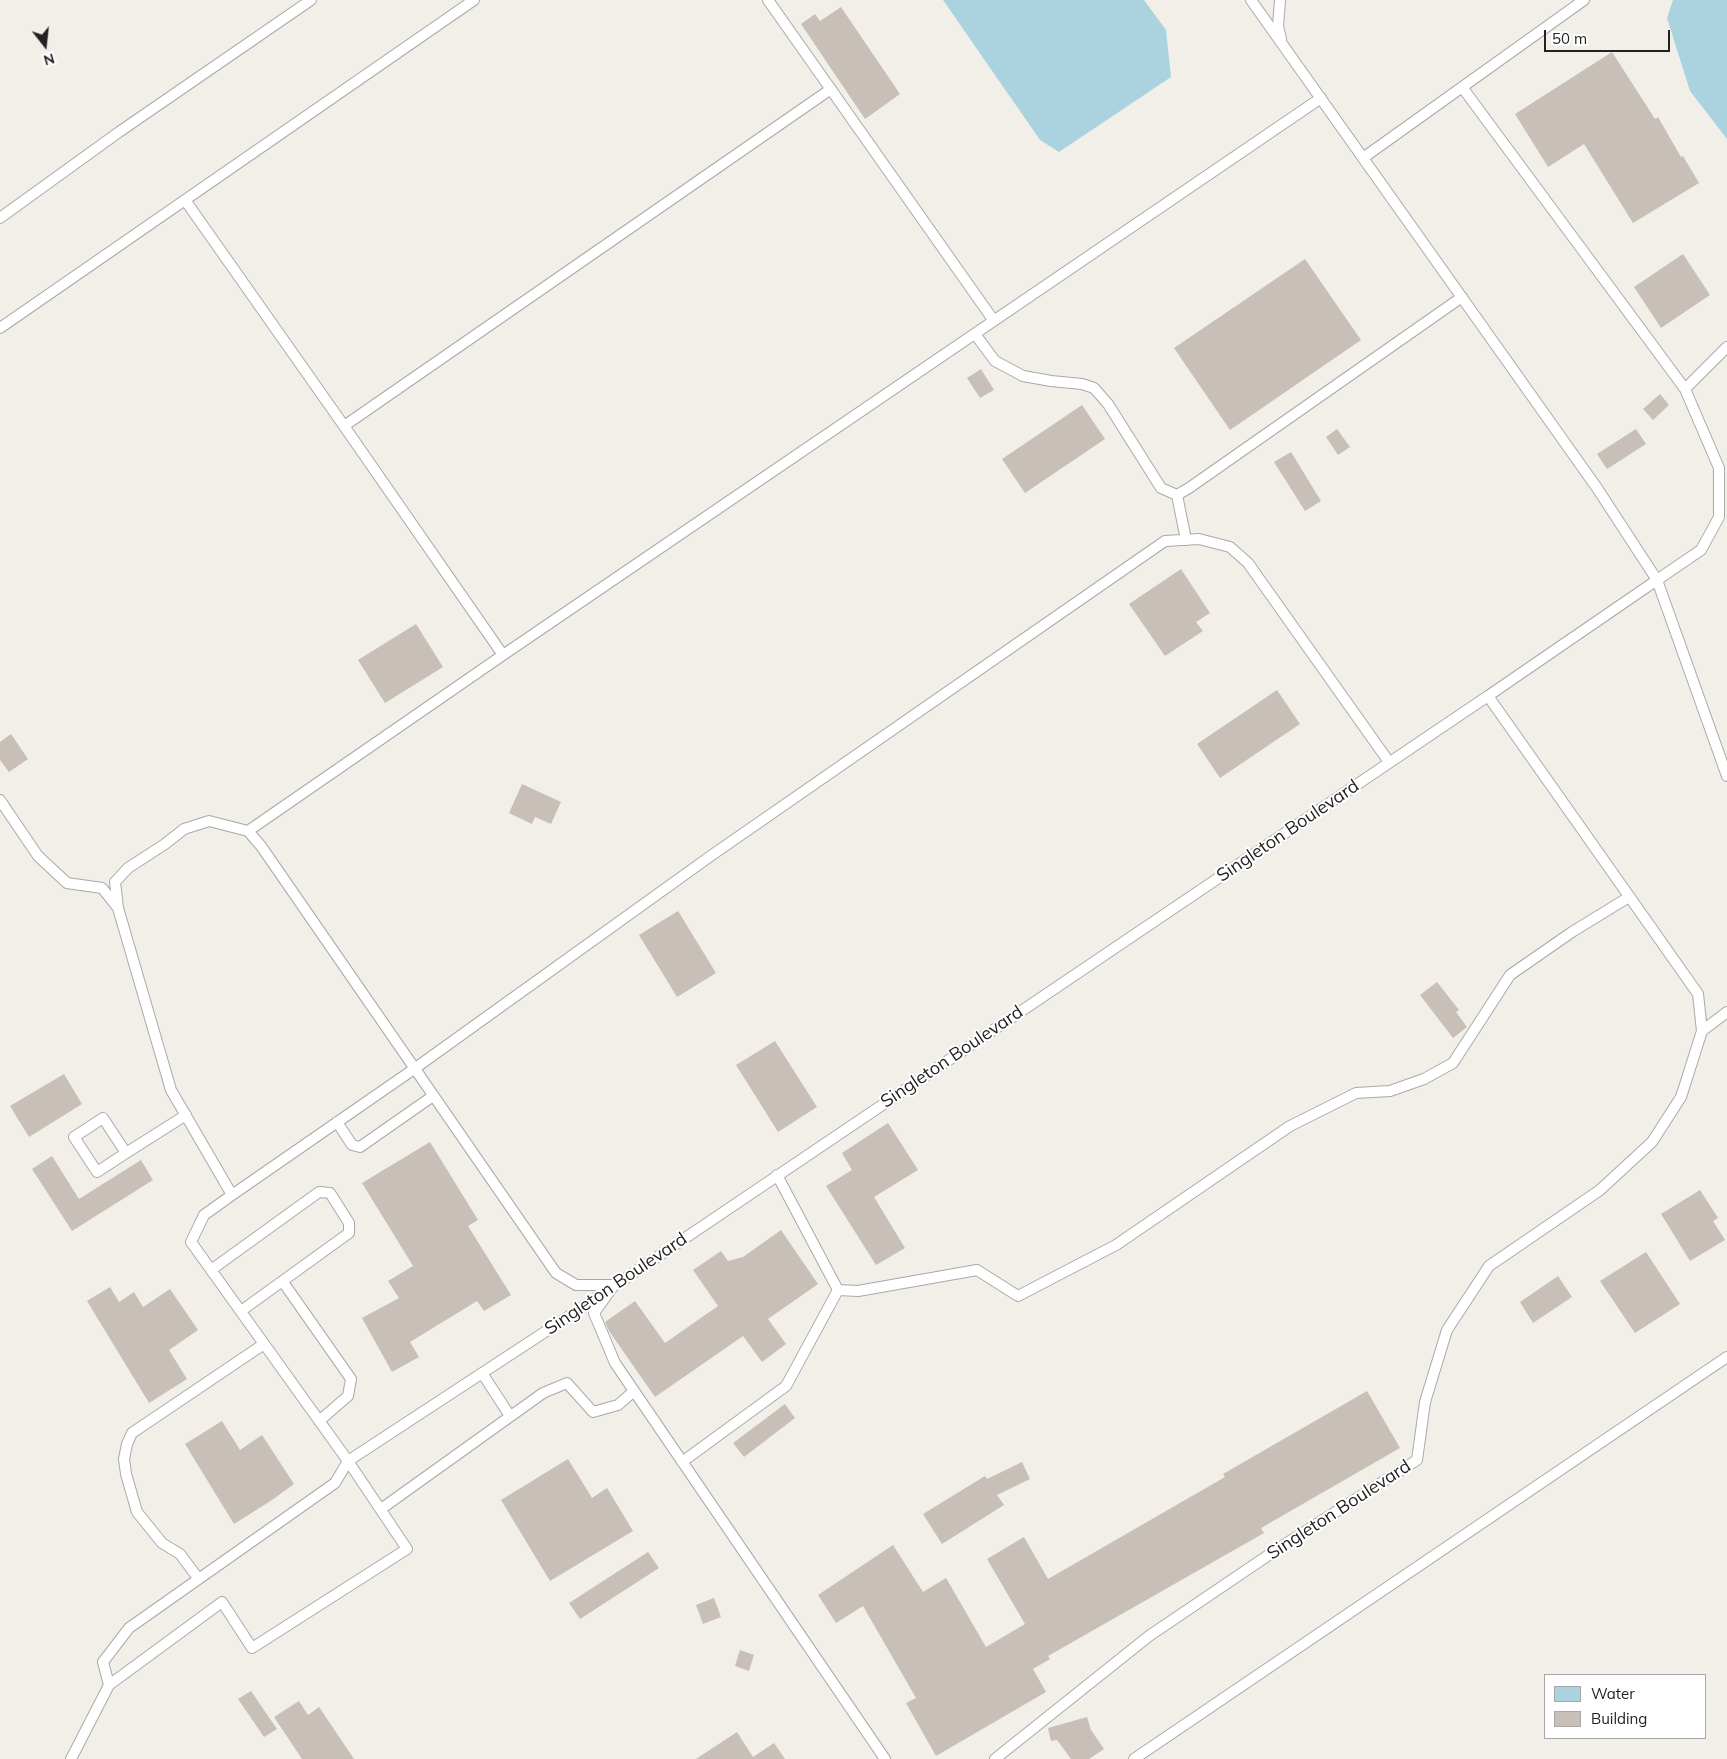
<!DOCTYPE html>
<style>
body{margin:0}
#map{position:relative;width:1727px;height:1759px;overflow:hidden;background:#f2efe9;font-family:Mulish,sans-serif}
canvas{display:block}
.legend{position:absolute;left:1544px;top:1674px;width:162px;height:65px;box-sizing:border-box;background:#fff;border:1px solid #a7a7a7;margin:0;padding:6px 9px;list-style:none;font-size:15px;color:#222}
.legend li{display:flex;align-items:center;gap:10px;height:25px}
.legend b{width:25px;border:1px solid #a7a7a7}
.north{position:absolute;left:20px;top:20px;width:50px;height:50px;-webkit-text-stroke:4px #fff;paint-order:stroke;rotate:164deg;font-size:14px;font-weight:700;line-height:20px;text-align:center;color:#222}
.north::after{content:'';display:block;margin:auto;width:18px;height:22px;background:#222;clip-path:polygon(50% 0,100% 100%,50% 72%,0 100%)}
.scale{position:absolute;left:1544px;top:30px;width:126px;height:22px;box-sizing:border-box;border:2px solid #222;border-top:0;padding-left:6px;font-size:15px;line-height:18px;white-space:nowrap;color:#222;-webkit-text-stroke:4px #fff;paint-order:stroke}
</style>
<div id="map">
<canvas width="1727" height="1759"></canvas>
<ul class="legend">
<li><b style="height:14px;background:#aad3df"></b>Water</li>
<li><b style="height:14px;background:#c7bfb8"></b>Building</li>
</ul>
<div class="north">N</div>
<div class="scale">50 m</div>
</div>
<script>
const ctx = document.querySelector('canvas').getContext('2d');
ctx.lineJoin = 'round';
function fill(path, color) { ctx.fillStyle = color; ctx.fill(path, 'evenodd'); }
const poly = rows => new Path2D(rows.map(r => 'M' + r).join(''));
function strokePath(path, color, width, dash) { ctx.strokeStyle = color; ctx.lineWidth = width; ctx.lineCap = dash ? 'butt' : 'round'; ctx.setLineDash(dash || []); ctx.stroke(path); }
function drawText(font, color, halo, rows, align = 'center') {
  ctx.font = font + ' Mulish,sans-serif'; ctx.lineWidth = 4; ctx.setLineDash([]); ctx.textBaseline = 'middle'; ctx.strokeStyle = halo; ctx.fillStyle = color; for (const [text, x, y, turn = 0] of rows) {
    ctx.save(); ctx.translate(x, y); ctx.rotate((+turn || 0) * Math.PI / 180); ctx.textAlign = isNaN(turn) ? turn : align; if (halo) ctx.strokeText(text, 0, 0); ctx.fillText(text, 0, 0); ctx.restore();
  }
}
const water = poly([
 [943,0,1144,0,1166,30,1171,77,1059,152,1040,140],
 [1673,0,1727,0,1727,139,1690,91,1667,18]
]);
const building = poly([
 [841,7,900,94,865,119,801,24,815,14,820,21],
 [1612,52,1655,119,1658,117,1681,157,1683,156,1699,183,1633,223,1584,144,1548,167,1515,114],
 [1683,254,1710,295,1661,328,1634,287],
 [1305,259,1361,340,1230,430,1174,348],
 [981,369,994,390,980,398,967,378],
 [1660,394,1669,405,1653,420,1643,409],
 [1082,405,1105,439,1025,493,1002,459],
 [1337,429,1350,447,1338,455,1326,437],
 [1636,429,1646,444,1607,469,1597,454],
 [1291,452,1321,501,1305,511,1274,462],
 [1181,569,1210,613,1196,622,1203,631,1165,656,1129,604],
 [416,624,443,667,385,703,358,660],
 [1277,690,1300,724,1220,778,1197,744],
 [11,734,28,759,9,772,0,760,0,742],
 [522,784,561,802,551,824,535,817,532,824,509,813],
 [678,911,716,973,677,997,639,935],
 [1437,982,1459,1010,1456,1012,1467,1027,1453,1038,1420,995],
 [775,1041,817,1107,778,1132,736,1065],
 [64,1074,82,1104,29,1137,10,1106],
 [888,1123,918,1170,874,1197,905,1248,876,1265,826,1186,852,1170,842,1153],
 [430,1142,478,1220,468,1226,511,1295,484,1311,477,1301,410,1342,419,1357,392,1372,362,1318,399,1298,388,1281,413,1266,362,1183],
 [52,1156,79,1199,141,1160,153,1180,72,1231,32,1169],
 [1700,1190,1718,1218,1713,1221,1725,1240,1690,1261,1661,1214],
 [781,1230,818,1284,768,1319,786,1344,762,1362,743,1336,655,1397,609,1331,605,1322,635,1301,665,1343,718,1306,693,1270,721,1251,728,1261,743,1257],
 [1646,1252,1680,1304,1635,1333,1600,1281],
 [1558,1276,1572,1297,1533,1323,1520,1302],
 [110,1287,119,1302,134,1292,143,1307,170,1289,198,1330,169,1350,187,1379,149,1403,87,1301],
 [1367,1391,1400,1448,1261,1528,1264,1533,1048,1656,1050,1659,1033,1669,1046,1692,936,1756,906,1703,916,1698,863,1606,836,1623,818,1595,893,1545,923,1592,946,1578,986,1647,1025,1624,987,1559,1024,1537,1048,1579,1225,1477,1223,1474],
 [785,1404,795,1418,744,1457,733,1443],
 [222,1421,240,1450,262,1435,294,1484,272,1500,234,1524,185,1444],
 [568,1459,592,1498,607,1488,633,1531,550,1581,501,1500],
 [1022,1462,1030,1479,997,1495,1004,1505,942,1544,923,1514,985,1476,987,1479],
 [648,1552,659,1568,580,1619,569,1603],
 [714,1598,721,1617,703,1624,696,1605],
 [740,1650,754,1655,749,1671,735,1666],
 [251,1691,277,1729,264,1737,238,1699],
 [299,1701,308,1715,319,1707,354,1759,302,1759,274,1717],
 [1087,1717,1091,1730,1104,1749,1089,1759,1071,1759,1057,1740,1051,1741,1048,1728],
 [737,1732,753,1757,774,1743,785,1759,696,1759]
]);
const service = poly([
 [768,0,994,321],
 [1251,0,1597,488,1657,580,1488,696],
 [1280,0,1278,26,1281,39],
 [1462,87,1685,389],
 [1363,158,1584,0],
 [185,200,344,426,503,655],
 [0,218,119,132,311,0],
 [0,328,474,0],
 [975,334,995,361,1023,376,1051,381,1082,384,1094,388,1108,404,1161,488,1177,495,1189,488,1462,297],
 [1727,347,1685,389,1719,468,1719,517,1701,550,1657,580,1727,776],
 [344,426,831,89],
 [1177,495,1186,540],
 [0,800,38,856,67,883,102,888,118,908,171,1090,232,1195,204,1215,191,1242,348,1461,335,1483,129,1628,103,1662,109,1685],
 [248,831,503,655,1321,98],
 [118,908,115,882,128,868,165,844,184,829,209,821,248,831,261,846,556,1273,576,1285,614,1285,594,1313,615,1363,885,1759],
 [1702,1031,1727,1012],
 [337,1122,352,1145,360,1147,433,1096],
 [126,1153,103,1118,74,1137,97,1172,126,1153,186,1115],
 [777,1175,838,1290,858,1291,977,1270,1018,1296,1116,1245,1290,1126,1356,1093,1390,1091,1424,1079,1453,1063,1510,975,1572,932,1629,897],
 [232,1195,414,1069,712,855,1165,541,1199,539,1230,547,1248,563,1389,762],
 [211,1270,319,1192,330,1193,349,1223,349,1233,241,1311],
 [283,1282,351,1379,348,1396,319,1421],
 [482,1373,510,1416],
 [682,1462,786,1386,838,1290],
 [381,1509,543,1393,567,1383,593,1412,618,1405,634,1391],
 [198,1578,180,1554,162,1543,137,1512,126,1474,124,1459,127,1444,132,1433,264,1344],
 [71,1759,109,1685,222,1602,252,1648,407,1549,348,1461,586,1305,1488,696,1698,994,1702,1031,1681,1097,1652,1142,1600,1190,1489,1266,1447,1330,1425,1402,1417,1460,1279,1548,1149,1636,995,1759],
 [1134,1759,1727,1357]
]);
const streetNames = [
 ["Singleton Boulevard",1288,831,-34],
 ["Singleton Boulevard",952,1057,-34],
 ["Singleton Boulevard",616,1284,-34],
 ["Singleton Boulevard",1339,1510,-33]
];
fill(water, '#aad3df');
fill(building, '#c7bfb8');
strokePath(service, '#a9a9a9', 12);
strokePath(service, '#fff', 10);
drawText('18px', '#222', '#fff', streetNames);
</script>
